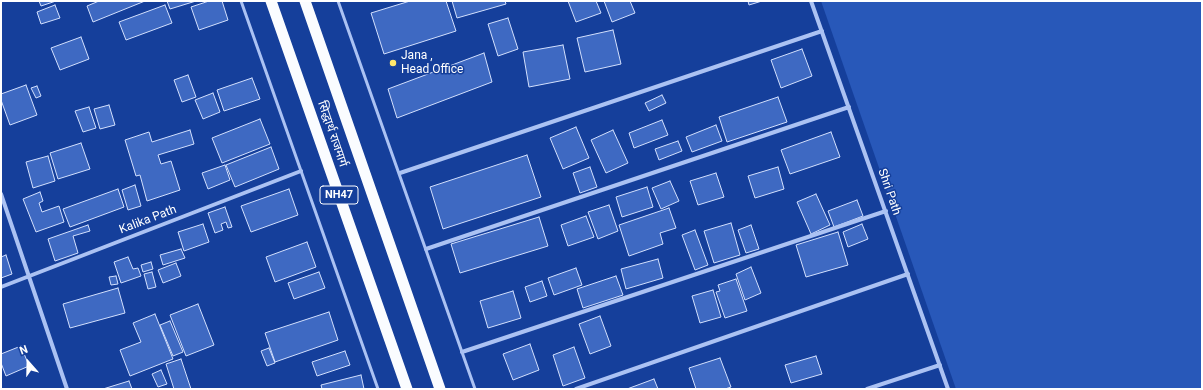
<!DOCTYPE html>
<meta charset="utf-8">
<style>
body{margin:0}
#map{position:relative;width:1203px;height:390px;overflow:hidden;background:#153f9b;font-family:Roboto,sans-serif}
canvas{display:block}
.frame{position:absolute;inset:0;border:2px solid #fff;pointer-events:none}
.north{position:absolute;left:8px;top:342px;width:40px;height:40px;-webkit-text-stroke:3px #153f9b;paint-order:stroke;rotate:340deg;font-size:11px;font-weight:700;line-height:16px;text-align:center;color:#fff}
.north::after{content:'';display:block;margin:auto;width:14px;height:18px;background:#fff;clip-path:polygon(50% 0,100% 100%,50% 72%,0 100%)}
</style>
<div id="map">
<canvas width="1203" height="390"></canvas>
<div class="frame"></div>
<div class="north">N</div>
</div>
<script>
const ctx = document.querySelector('canvas').getContext('2d');
ctx.lineJoin = 'round';
function fill(path, color) { ctx.fillStyle = color; ctx.fill(path, 'evenodd'); }
const poly = rows => new Path2D(rows.map(r => 'M' + r).join(''));
function strokePath(path, color, width, dash) { ctx.strokeStyle = color; ctx.lineWidth = width; ctx.lineCap = dash ? 'butt' : 'round'; ctx.setLineDash(dash || []); ctx.stroke(path); }
function drawText(font, color, halo, rows, align = 'center') {
  ctx.font = font + ' Roboto,"Noto Sans Devanagari",sans-serif'; ctx.lineWidth = 3; ctx.setLineDash([]); ctx.textBaseline = 'middle'; ctx.strokeStyle = halo; ctx.fillStyle = color; for (const [text, x, y, turn = 0] of rows) {
    ctx.save(); ctx.translate(x, y); ctx.rotate((+turn || 0) * Math.PI / 180); ctx.textAlign = isNaN(turn) ? turn : align; if (halo) ctx.strokeText(text, 0, 0); ctx.fillText(text, 0, 0); ctx.restore();
  }
}
const green = poly([
 [821,1,1202,1,1202,389,956,389]
]);
const building = poly([
 [39,1,56,1,41,6,39,1],
 [99,1,145,1,93,22,87,6,99,1],
 [167,1,196,1,170,9,167,1],
 [209,1,222,1,228,20,199,30,191,7,209,1],
 [410,1,446,1,456,31,384,54,371,13,410,1],
 [452,1,505,1,506,4,457,18,452,1],
 [568,1,596,1,601,13,576,22,568,1],
 [604,1,630,1,635,13,612,22,604,1],
 [748,1,762,1,749,5,748,1],
 [55,5,60,18,41,24,37,12,55,5],
 [165,5,172,23,126,40,119,22,165,5],
 [508,18,518,49,498,56,488,24,508,18],
 [613,30,621,64,585,72,577,38,613,30],
 [81,37,89,59,60,70,51,48,81,37],
 [563,45,570,79,529,87,523,52,563,45],
 [802,49,812,76,781,88,771,60,802,49],
 [484,53,492,82,397,118,388,89,484,53],
 [188,75,196,97,182,102,174,80,188,75],
 [252,78,260,99,224,111,217,90,252,78],
 [26,85,37,115,10,125,1,100,1,94,26,85],
 [37,86,41,96,36,98,31,88,37,86],
 [213,93,220,112,203,119,195,100,213,93],
 [662,95,666,103,649,111,645,103,662,95],
 [778,97,787,122,727,142,719,117,778,97],
 [109,105,115,125,100,129,94,109,109,105],
 [89,107,96,128,83,132,75,111,89,107],
 [260,119,270,144,222,163,212,138,260,119],
 [662,120,668,135,634,148,629,133,662,120],
 [716,125,722,141,692,152,686,137,716,125],
 [576,127,589,158,563,169,550,138,576,127],
 [190,130,194,144,158,155,161,164,171,161,180,190,147,201,140,175,136,176,125,140,149,132,152,142,190,130],
 [613,130,628,163,606,173,591,140,613,130],
 [831,132,840,157,790,174,781,150,831,132],
 [678,141,682,151,659,160,655,149,678,141],
 [81,143,90,169,58,179,50,153,81,143],
 [271,147,279,169,235,187,226,165,271,147],
 [527,155,541,197,443,229,430,187,527,155],
 [48,156,55,181,33,188,26,162,48,156],
 [225,165,230,180,208,189,202,173,225,165],
 [590,167,597,187,580,193,573,173,590,167],
 [778,167,784,189,755,198,748,176,778,167],
 [716,173,724,197,698,205,690,181,716,173],
 [670,181,679,201,661,209,652,188,670,181],
 [135,185,141,206,128,210,122,190,135,185],
 [647,187,653,207,622,217,616,197,647,187],
 [118,189,124,207,70,227,63,209,118,189],
 [289,189,298,215,251,232,241,206,289,189],
 [40,192,43,201,39,203,42,212,59,206,64,222,36,232,23,199,40,192],
 [816,194,830,225,811,234,797,202,816,194],
 [857,200,863,216,834,227,828,211,857,200],
 [609,205,618,231,598,239,588,212,609,205],
 [225,207,232,227,228,228,226,222,221,224,223,230,215,233,208,213,225,207],
 [669,208,676,228,660,233,663,244,629,256,619,225,669,208],
 [586,216,594,237,568,246,561,225,586,216],
 [539,217,548,246,460,273,451,244,539,217],
 [731,223,740,255,714,263,704,231,731,223],
 [203,224,209,242,184,251,178,232,203,224],
 [862,224,868,239,848,247,843,232,862,224],
 [88,225,90,231,73,236,78,253,55,261,48,239,88,225],
 [751,225,759,249,746,253,738,230,751,225],
 [695,230,708,265,695,270,682,235,695,230],
 [838,232,848,265,806,277,796,245,838,232],
 [307,242,316,267,275,282,266,257,307,242],
 [181,249,185,258,163,265,160,255,181,249],
 [6,255,12,274,1,278,1,257,6,255],
 [128,257,133,269,138,268,141,276,121,283,114,262,128,257],
 [658,259,663,278,626,289,621,269,658,259],
 [151,262,153,269,143,272,141,265,151,262],
 [176,263,181,276,163,283,158,270,176,263],
 [751,267,761,293,745,300,736,274,751,267],
 [576,268,582,285,554,295,548,278,576,268],
 [152,272,156,287,148,289,144,274,152,272],
 [319,272,325,288,294,299,288,283,319,272],
 [116,276,118,284,111,285,109,277,116,276],
 [616,276,623,295,583,308,577,289,616,276],
 [736,279,747,311,725,318,716,292,720,291,718,285,736,279],
 [542,281,547,296,530,302,525,287,542,281],
 [118,288,125,313,70,328,63,304,118,288],
 [713,290,721,317,700,323,692,296,713,290],
 [513,291,521,318,488,328,480,301,513,291],
 [198,304,214,345,186,356,170,315,198,304],
 [329,312,338,340,275,362,265,333,329,312],
 [155,314,173,359,130,376,120,350,141,342,133,323,155,314],
 [600,316,611,346,590,354,579,324,600,316],
 [170,321,183,352,173,356,160,325,170,321],
 [530,344,539,370,513,380,503,354,530,344],
 [21,346,29,366,6,376,1,363,1,354,21,346],
 [574,347,585,378,563,386,553,355,574,347],
 [269,348,275,363,267,366,261,351,269,348],
 [345,351,350,365,317,376,312,362,345,351],
 [816,356,822,374,791,383,785,365,816,356],
 [720,358,731,387,725,389,696,389,689,368,720,358],
 [181,359,191,389,174,389,166,364,181,359],
 [161,370,167,384,158,387,152,374,161,370],
 [361,375,364,389,322,389,321,385,361,375],
 [654,379,658,389,627,389,654,379],
 [129,381,132,389,103,389,129,381]
]);
const service = poly([
 [241,1,378,389],
 [338,1,475,389]
]);
const minor = poly([
 [811,1,948,389],
 [400,173,822,31],
 [1,194,67,389],
 [426,249,849,107],
 [1,287,301,171],
 [462,352,886,211],
 [576,389,908,274],
 [867,389,940,365]
]);
const trunk = poly([
 [271,1,407,389],
 [305,1,440,389]
]);
const markers = [
 [393,63,4,"#ffe76c"]
];
const shields = [
 [339,195,38]
];
const shieldNames = [
 ["NH47",339,195]
];
const poiNames = [
 ["Jana ,",401,56],
 ["Head Office",401,70]
];
const streetNames = [
 ["सिद्धार्थ राजमार्ग",332,134,71],
 ["Shri Path",889,192,71],
 ["Kalika Path",148,220,-21]
];
fill(green, '#2858b9');
fill(building, '#3e69c2');
strokePath(building, '#d3e0fd', 1);
strokePath(service, '#abc2f3', 3);
strokePath(minor, '#abc2f3', 4);
strokePath(trunk, '#fafcff', 11);
for (const [x, y, r, color] of markers) { const dot = new Path2D(); dot.arc(x, y, r, 0, 2 * Math.PI); ctx.fillStyle = color; ctx.fill(dot); strokePath(dot, '#153f9b', 1.5); }
for (const [x, y, w] of shields) { const box = new Path2D(); box.roundRect(x - w / 2, y - 9, w, 18, 3); ctx.fillStyle = '#153f9b'; ctx.fill(box); strokePath(box, '#fff', 1); }
drawText('bold 11px', '#fff', null, shieldNames);
drawText('12px', '#fff', '#153f9b', poiNames, 'left');
drawText('12px', '#fff', '#153f9b', streetNames);
</script>
